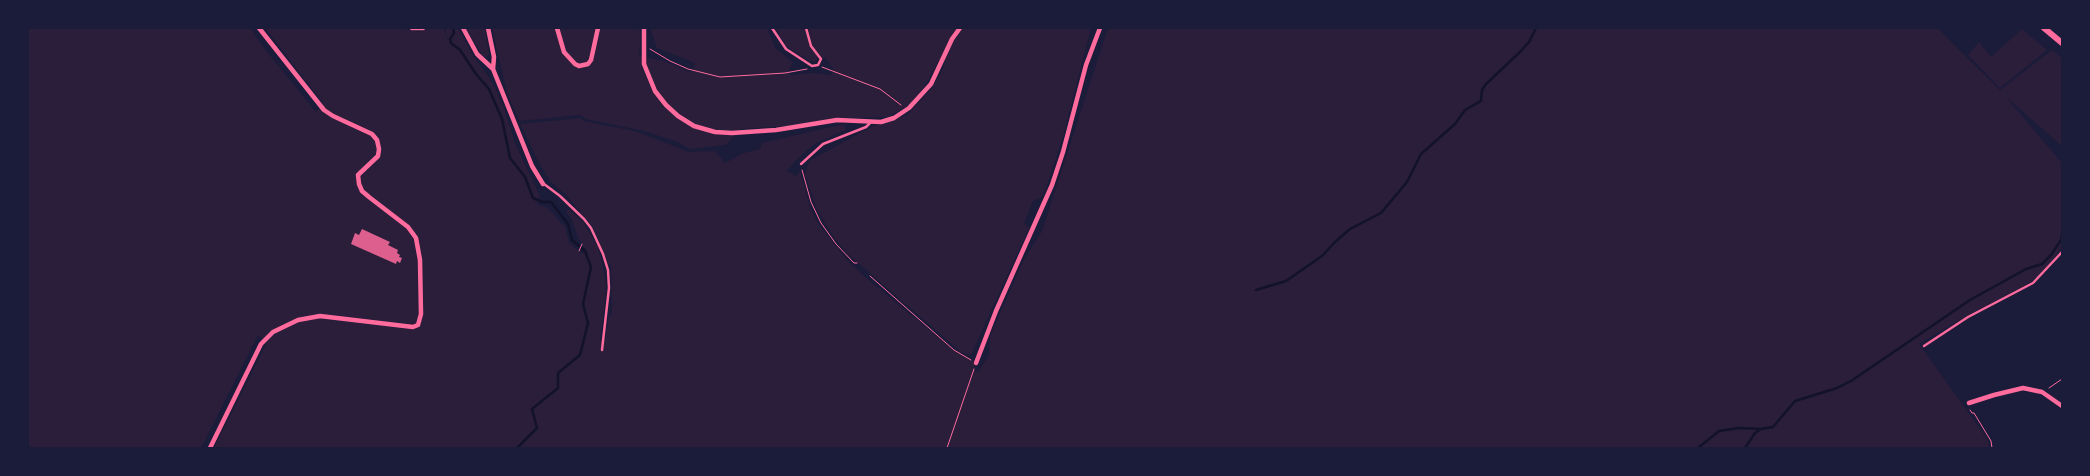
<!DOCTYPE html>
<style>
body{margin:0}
#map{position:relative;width:2090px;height:476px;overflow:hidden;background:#1b1b3a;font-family:"Golos Text",sans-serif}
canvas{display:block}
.frame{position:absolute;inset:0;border:29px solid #1b1b3a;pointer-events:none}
</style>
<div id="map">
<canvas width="2090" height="476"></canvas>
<div class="frame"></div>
</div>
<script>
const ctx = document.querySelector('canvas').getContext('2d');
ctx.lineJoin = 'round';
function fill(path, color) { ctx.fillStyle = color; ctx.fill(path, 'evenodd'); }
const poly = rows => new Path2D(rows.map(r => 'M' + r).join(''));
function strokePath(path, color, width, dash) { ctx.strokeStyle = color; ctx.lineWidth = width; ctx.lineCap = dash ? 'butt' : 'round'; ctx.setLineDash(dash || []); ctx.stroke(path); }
const green = poly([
 [28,28,250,28,263,47,316,112,323,103,265,28,401,28,419,32,431,28,443,28,448,40,445,28,458,28,474,57,493,83,504,108,515,143,540,196,537,204,548,208,565,227,569,242,580,253,588,253,578,237,572,220,566,211,569,209,584,223,598,247,605,276,606,293,600,340,605,340,609,315,612,315,611,266,608,264,593,227,566,195,550,181,540,165,520,124,581,118,583,121,635,131,689,152,715,151,725,163,744,153,760,149,762,143,844,124,846,130,816,143,798,158,787,171,796,176,800,171,810,208,819,225,847,260,865,277,954,350,976,363,974,370,978,372,989,355,990,336,1023,261,1042,231,1108,28,1937,28,2000,90,2052,50,2062,58,2062,146,2005,96,2062,163,2062,248,2040,275,2024,286,1970,314,1919,344,1988,440,1989,448,214,448,266,344,258,335,201,448,28,448],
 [466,28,485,28,489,54,487,57,483,56],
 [492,28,639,28,641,36,639,56,664,61,692,73,695,63,657,48,650,28,767,28,775,48,793,62,789,70,790,75,813,73,830,75,834,70,826,58,818,57,815,62,808,60,787,47,775,28,1091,28,1064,133,1047,185,1042,197,1033,201,1024,223,1029,228,971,355,961,352,849,255,834,238,817,210,805,174,809,161,873,126,907,115,931,89,942,71,945,61,939,60,925,86,909,105,888,117,833,119,802,125,740,129,726,145,689,149,678,142,644,131,586,119,580,115,519,121,507,93],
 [2022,29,2047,50,2000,88,1968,55,1979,42,1991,57]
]);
const stream = poly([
 [453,28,454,33,450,39,451,43,460,50,476,74,489,89,502,119,510,158,525,177,533,198,542,202,551,202,568,224,572,240,585,251,591,267,583,304,588,323,580,355,558,373,558,388,532,409,537,428,517,448],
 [1256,290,1286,281,1322,256,1336,241,1350,229,1381,213,1407,182,1421,154,1455,124,1465,110,1481,101,1482,90,1486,84,1520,52,1529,42,1536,28],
 [1698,448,1719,431,1739,428,1761,429],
 [1745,448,1755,433,1761,429,1773,427,1795,401,1837,388,1851,381,1970,300,2026,269,2042,264,2051,255,2061,240,2062,234]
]);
const building = poly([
 [362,229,390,242,388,245,398,250,397,253,400,255,399,257,402,258,400,263,397,261,396,264,351,244,355,233,359,235]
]);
const path = poly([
 [650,49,670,61,688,69,720,77,785,73,807,69],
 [822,67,880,89,901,105],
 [802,170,811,202,821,223,836,244,854,263,857,263],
 [579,251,582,244],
 [870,276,954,350,971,360],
 [2049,388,2062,379],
 [1970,410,1972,413,1974,413,1991,441,1992,448],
 [947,448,974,369]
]);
const service = poly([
 [772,28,786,49,812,66,818,65,821,59,811,46,806,28],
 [801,164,823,144,866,127,871,122],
 [544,184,560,196,584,219,591,228,603,254,608,270,609,288,602,350],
 [1924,346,1968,317,2033,283,2062,252]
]);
const minor = poly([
 [412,28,423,28],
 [463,28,477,54,493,69,532,166,543,184],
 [488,28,494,57,493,69],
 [557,28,564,52,575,64,579,66,588,64,591,60,598,28],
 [644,28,644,64,655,91,666,105,678,116,694,126,715,132,732,133,776,130,837,120,881,122,894,118,909,108,931,84,952,39,960,28],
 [976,363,996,311,1052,185,1063,152,1086,65,1100,28],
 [1969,403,1994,395,2023,388,2042,392,2062,406],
 [210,448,261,344,273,332,298,320,320,316,413,327,418,325,421,314,420,260,416,238,408,227,369,197,362,191,359,184,358,175,378,156,379,149,377,140,372,134,333,116,324,110,259,28]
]);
const secondary = poly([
 [2044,28,2062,43]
]);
fill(green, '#2a1e3b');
strokePath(stream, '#12122b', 2.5);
fill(building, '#dd5f8e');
strokePath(path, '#ff6b9d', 1);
strokePath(service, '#ff6b9d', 2.5);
strokePath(minor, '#ff6b9d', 4.5);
strokePath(secondary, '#ff6b9d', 6);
</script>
